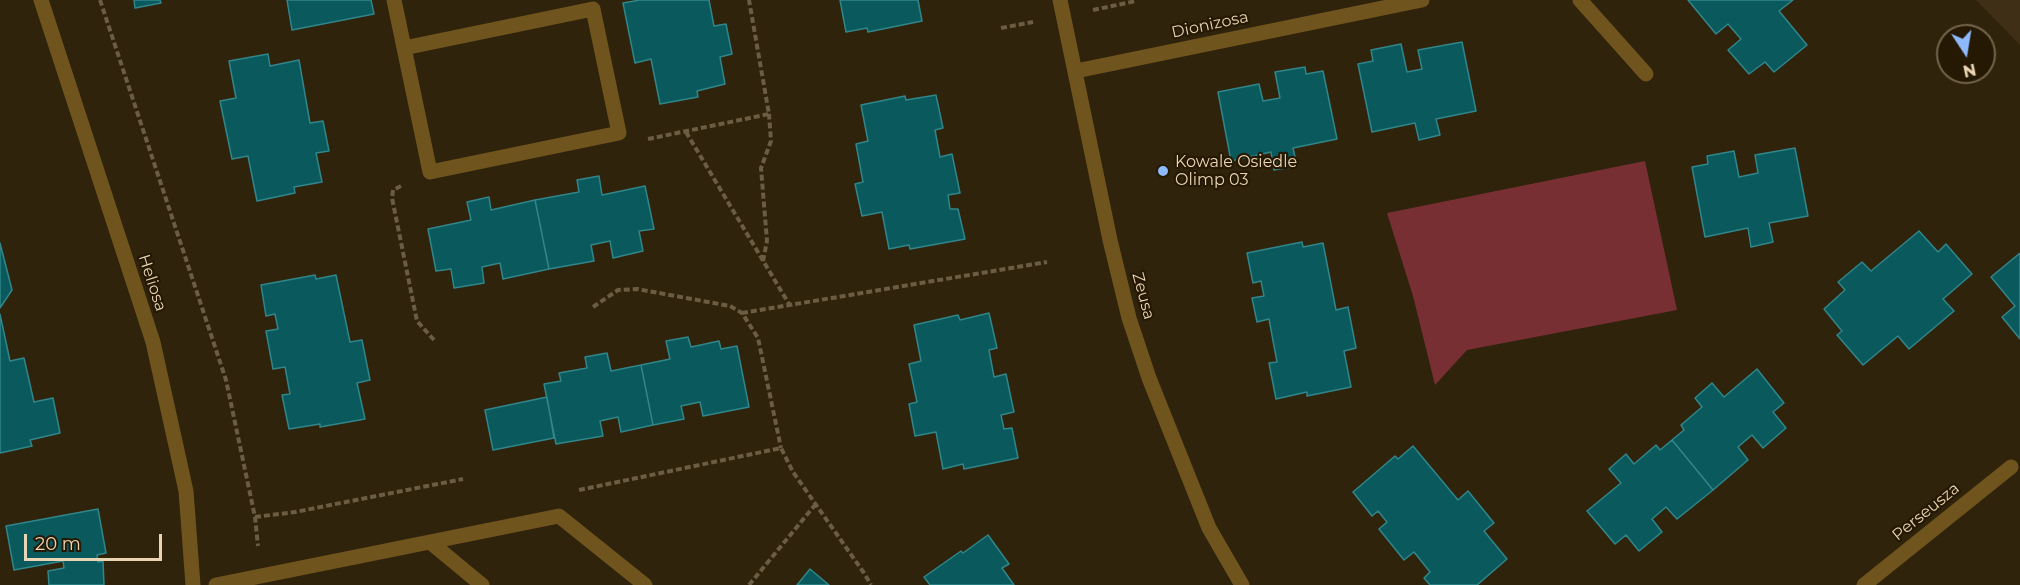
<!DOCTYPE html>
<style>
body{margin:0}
#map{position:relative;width:2020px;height:585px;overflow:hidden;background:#2f230c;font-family:Montserrat,sans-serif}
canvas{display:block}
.north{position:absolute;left:1936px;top:24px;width:60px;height:60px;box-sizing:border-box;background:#251904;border:2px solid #73644a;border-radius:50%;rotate:168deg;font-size:16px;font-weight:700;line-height:24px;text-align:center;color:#e9d4b3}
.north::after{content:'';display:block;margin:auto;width:21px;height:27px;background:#8eb9fd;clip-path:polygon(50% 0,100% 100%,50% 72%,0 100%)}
.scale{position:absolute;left:24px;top:534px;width:138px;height:27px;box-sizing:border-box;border:3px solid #e9d4b3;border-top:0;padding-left:8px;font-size:18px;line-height:21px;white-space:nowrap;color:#e9d4b3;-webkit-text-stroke:4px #251904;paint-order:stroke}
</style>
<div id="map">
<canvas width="2020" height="585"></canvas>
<div class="north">N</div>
<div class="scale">20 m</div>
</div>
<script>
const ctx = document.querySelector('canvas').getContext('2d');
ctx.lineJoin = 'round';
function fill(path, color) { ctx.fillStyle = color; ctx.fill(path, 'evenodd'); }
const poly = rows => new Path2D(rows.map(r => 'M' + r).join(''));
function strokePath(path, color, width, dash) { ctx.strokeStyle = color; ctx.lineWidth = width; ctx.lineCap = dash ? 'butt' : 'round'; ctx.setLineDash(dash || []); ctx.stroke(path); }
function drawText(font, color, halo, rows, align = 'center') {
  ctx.font = font + ' Montserrat,sans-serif'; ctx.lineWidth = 4.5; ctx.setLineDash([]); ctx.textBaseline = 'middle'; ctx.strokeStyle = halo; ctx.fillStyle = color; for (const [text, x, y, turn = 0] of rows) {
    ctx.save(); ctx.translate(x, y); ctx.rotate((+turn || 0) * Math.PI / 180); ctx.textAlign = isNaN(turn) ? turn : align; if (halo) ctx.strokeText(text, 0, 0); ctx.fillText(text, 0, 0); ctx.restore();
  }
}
const built = poly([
 [1976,0,2020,0,2020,45]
]);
const green = poly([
 [1645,161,1677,310,1467,350,1435,385,1413,296,1387,213]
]);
const building = poly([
 [134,0,160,0,161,3,135,8,134,0],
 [287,0,371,0,374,14,292,30,287,0],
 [640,0,709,0,714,26,726,24,732,54,720,57,725,84,697,91,698,97,660,104,651,59,635,63,623,3,640,0],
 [840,0,918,0,922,21,868,32,867,28,846,32,840,0],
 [1688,0,1793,0,1779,11,1807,45,1774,72,1765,62,1749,74,1728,50,1741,39,1728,24,1716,34,1688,0],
 [1462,42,1476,111,1436,119,1440,135,1419,140,1415,123,1372,132,1358,64,1373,61,1371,50,1401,44,1407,72,1422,69,1418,50,1462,42],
 [268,54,270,66,299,60,310,123,323,121,329,151,316,153,322,182,294,187,295,193,257,201,248,156,232,159,220,101,236,98,229,61,268,54],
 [1305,67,1306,74,1323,71,1337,139,1293,148,1297,166,1274,170,1271,152,1231,161,1218,92,1259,84,1263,101,1280,98,1275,72,1305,67],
 [936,95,943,128,935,130,940,157,952,154,960,193,948,195,950,209,958,209,965,239,910,249,909,245,889,249,882,212,862,216,855,184,863,182,856,144,868,141,861,105,905,96,906,100,936,95],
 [1795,148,1808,216,1769,223,1773,242,1751,247,1748,228,1705,237,1692,167,1708,164,1707,156,1734,151,1739,177,1758,173,1755,155,1795,148],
 [599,176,602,195,645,186,654,229,639,231,643,251,613,258,610,241,591,245,594,261,549,269,535,200,579,192,577,180,599,176],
 [489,197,491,210,535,200,549,269,503,279,500,263,482,267,484,283,454,288,451,269,436,271,428,229,471,220,467,202,489,197],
 [1919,231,1938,252,1946,244,1972,274,1943,299,1954,311,1909,349,1898,336,1863,365,1837,335,1842,331,1824,309,1845,290,1838,282,1862,262,1871,271,1919,231],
 [1302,242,1303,247,1323,243,1336,310,1348,307,1356,348,1344,351,1351,387,1307,396,1307,392,1276,399,1269,363,1277,362,1269,319,1257,322,1252,298,1264,296,1261,281,1253,283,1247,253,1302,242],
 [0,243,12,290,0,308,0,243],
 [2020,253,2020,339,2002,317,2015,306,1991,277,2020,253],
 [315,275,316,279,336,275,350,342,362,340,370,380,357,383,365,419,320,427,320,424,289,429,282,395,290,394,285,367,273,369,266,331,278,329,275,314,266,316,261,285,315,275],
 [989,313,997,348,989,350,994,377,1006,374,1014,412,1001,415,1004,429,1012,428,1018,458,964,469,963,464,943,469,936,432,915,436,909,404,917,402,909,364,921,361,914,325,958,315,960,320,989,313],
 [0,314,10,361,24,358,34,402,53,398,60,433,30,440,32,446,0,453,0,314],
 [688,337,691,347,719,341,721,349,737,346,749,407,703,416,700,402,681,406,684,419,653,425,641,365,670,359,666,341,688,337],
 [607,353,611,371,641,365,653,425,621,432,618,417,600,421,603,436,556,444,544,384,561,381,559,373,587,368,585,357,607,353],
 [1757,369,1784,403,1773,412,1786,428,1763,448,1752,435,1738,447,1748,460,1713,490,1672,440,1684,430,1681,425,1702,407,1695,398,1712,383,1724,397,1757,369],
 [547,397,554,438,493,450,485,410,547,397],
 [1672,440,1713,490,1677,519,1666,507,1652,519,1662,532,1639,551,1626,535,1615,544,1587,511,1621,483,1609,469,1626,454,1634,464,1656,445,1660,450,1672,440],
 [1413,446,1458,500,1468,491,1494,523,1484,531,1507,559,1477,585,1430,585,1424,578,1430,572,1414,552,1404,560,1379,529,1387,522,1378,511,1372,516,1353,492,1395,456,1398,459,1413,446],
 [98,509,106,553,97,555,98,562,103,561,104,585,49,585,48,571,64,568,63,561,14,570,6,526,98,509],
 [988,535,1009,564,1002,568,1014,585,930,585,924,577,961,551,963,553,988,535],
 [810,569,829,585,797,585,810,569]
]);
const path = poly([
 [100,0,226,380,255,517,258,546],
 [1093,10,1136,1],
 [1001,28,1033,22],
 [686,132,789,304],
 [648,139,769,114,749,0],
 [401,186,393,190,392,198,417,321,434,340],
 [763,261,767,241,761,168,771,141,769,114],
 [593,307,618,290,637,289,730,306,742,313,758,338,781,448],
 [742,313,1047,262],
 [579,490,781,448,793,472,864,573,871,585],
 [255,517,295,512,463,479],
 [749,585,815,505]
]);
const minor = poly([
 [41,0,153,342,186,491,193,585],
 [394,0,430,172,619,133,593,9,404,48],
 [1060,0,1110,240,1129,318,1149,378,1209,528,1242,585],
 [1580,0,1646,74],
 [1076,71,1422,0],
 [430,542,482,585],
 [216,585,559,516,645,585],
 [1864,585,2011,467]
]);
const markers = [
 [1163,171,6,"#8eb9fd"]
];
const streetNames = [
 ["Dionizosa",1210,25,-12],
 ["Heliosa",152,283,72],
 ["Zeusa",1143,296,75],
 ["Perseusza",1926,512,-39]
];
const poiNames = [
 ["Kowale Osiedle",1175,162],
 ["Olimp 03",1175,180]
];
fill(built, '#3e2f16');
fill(green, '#772f33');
fill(building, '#09595d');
strokePath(building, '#31868a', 1.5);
strokePath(path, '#6b5c42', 4, [6, 3]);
strokePath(minor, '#70541e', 15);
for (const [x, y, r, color] of markers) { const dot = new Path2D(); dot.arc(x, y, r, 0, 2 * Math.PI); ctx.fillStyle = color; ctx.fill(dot); strokePath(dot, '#251904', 2); }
drawText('16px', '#e9d4b3', '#251904', streetNames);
drawText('16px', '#e9d4b3', '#251904', poiNames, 'left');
</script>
